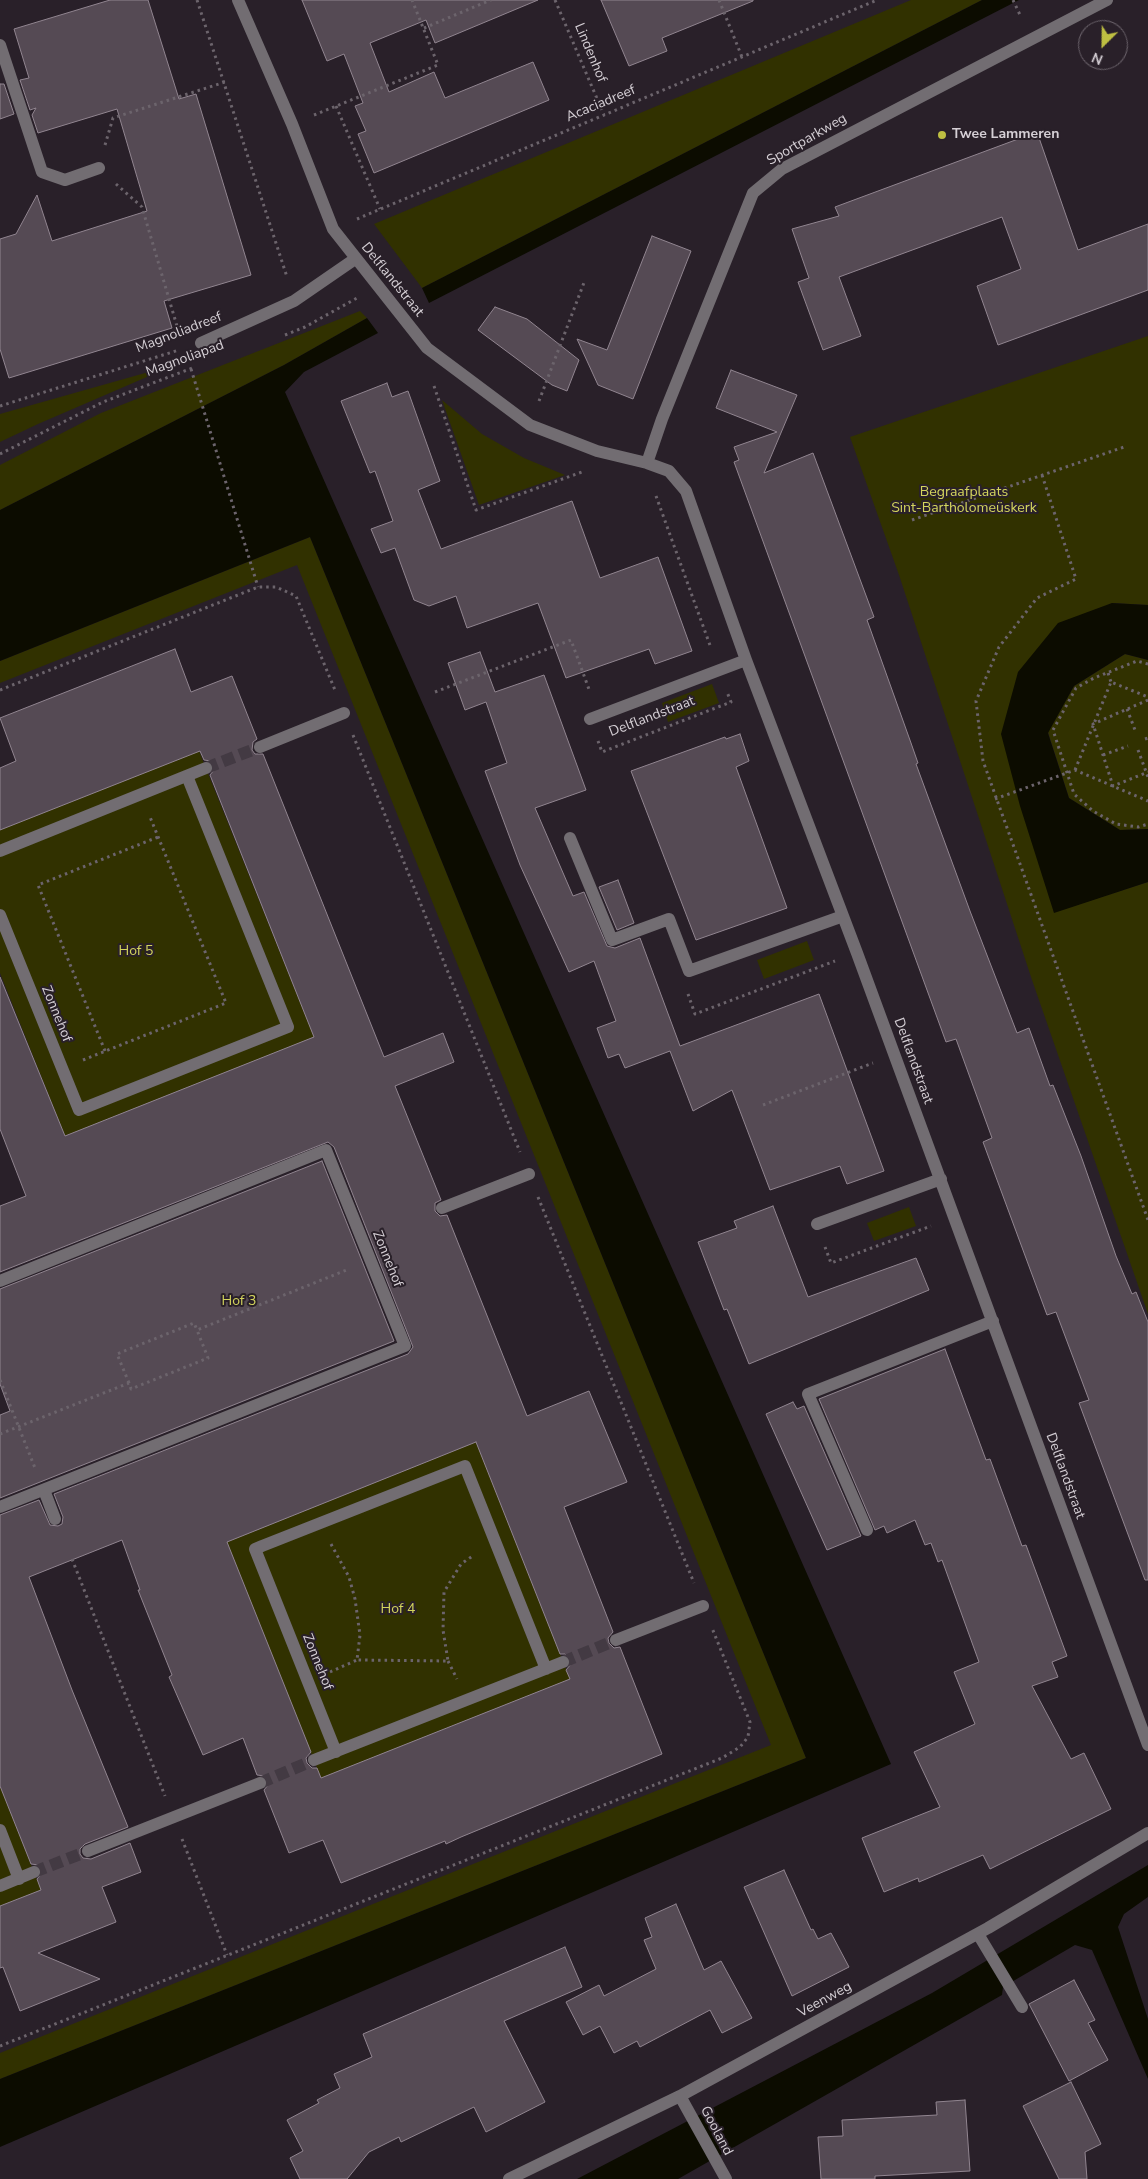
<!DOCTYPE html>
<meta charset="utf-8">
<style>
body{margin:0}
#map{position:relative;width:1148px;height:2179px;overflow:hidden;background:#292029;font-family:"Nunito Sans",sans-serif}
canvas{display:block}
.north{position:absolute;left:1078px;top:20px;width:50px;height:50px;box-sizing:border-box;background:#292029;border:1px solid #6e666e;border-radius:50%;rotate:203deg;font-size:14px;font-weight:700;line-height:20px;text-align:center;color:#d5cfd5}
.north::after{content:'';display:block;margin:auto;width:18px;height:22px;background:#bebf42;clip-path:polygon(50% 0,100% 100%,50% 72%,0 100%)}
</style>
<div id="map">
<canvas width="1148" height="2179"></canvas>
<div class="north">N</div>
</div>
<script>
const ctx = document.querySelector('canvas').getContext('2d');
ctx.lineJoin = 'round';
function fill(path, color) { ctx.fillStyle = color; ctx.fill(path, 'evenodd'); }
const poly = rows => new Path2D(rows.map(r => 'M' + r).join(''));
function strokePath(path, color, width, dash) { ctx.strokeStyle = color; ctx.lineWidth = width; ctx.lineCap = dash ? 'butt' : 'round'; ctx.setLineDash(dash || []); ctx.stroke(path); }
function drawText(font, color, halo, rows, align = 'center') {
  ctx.font = font + ' "Nunito Sans",sans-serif'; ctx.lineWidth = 4; ctx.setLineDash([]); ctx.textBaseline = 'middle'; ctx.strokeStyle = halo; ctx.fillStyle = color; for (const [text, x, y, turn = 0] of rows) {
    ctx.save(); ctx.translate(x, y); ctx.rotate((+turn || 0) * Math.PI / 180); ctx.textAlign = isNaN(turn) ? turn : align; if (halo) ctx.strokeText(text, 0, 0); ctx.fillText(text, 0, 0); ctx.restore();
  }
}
const green = poly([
 [911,0,982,0,422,288,374,224],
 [360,311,367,318,284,365,0,510,0,465,101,413],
 [1148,336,1148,605,1112,603,1018,672,1054,912,1148,882,1148,1314,1032,980,899,575,850,437],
 [177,364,38,424,0,442,0,414],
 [442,400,482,434,524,458,565,475,479,505],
 [310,537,806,1758,0,2079,0,2053,771,1745,297,565,0,683,0,661],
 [1125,654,1148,660,1148,829,1120,830,1069,798,1048,732,1074,686],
 [712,684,719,703,668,722,662,703],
 [199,751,314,1037,65,1136,0,973,0,830],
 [807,941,814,960,764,979,757,960],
 [909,1207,916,1226,874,1241,867,1223],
 [476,1442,570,1679,321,1778,227,1542],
 [0,1786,41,1890,0,1906]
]);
const water = poly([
 [982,0,1019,0,429,303,422,288],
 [367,318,378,333,304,372,285,392,891,1764,0,2147,0,2079,806,1758,310,537,0,661,0,510,284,365],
 [1112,603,1148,605,1148,660,1125,654,1074,686,1048,733,1069,798,1120,830,1148,829,1148,882,1054,913,1020,806,1001,734,1018,672,1058,623],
 [1148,1865,1148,1897,1124,1914,1118,1927,1148,2019,1148,2079,1092,1950,1075,1945,1003,1987,1002,1995,678,2179,577,2179,932,1993]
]);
const building = poly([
 [110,0,148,0,179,99,196,94,251,275,164,301,172,328,9,378,0,349,0,239,16,234,37,195,52,241,147,211,117,109,38,133,32,115,36,108,30,110,20,80,29,78,14,29,110,0],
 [302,0,538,0,435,43,426,20,370,43,389,92,434,72,445,98,533,62,549,100,374,173,358,134,366,131,355,106,363,103,344,54,327,61,302,0],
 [601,0,753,0,753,1,662,38,667,51,629,66,601,0],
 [0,84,4,84,14,114,0,119,0,84],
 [1037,132,1078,250,1148,224,1148,290,998,345,977,286,1021,269,1002,217,839,277,861,336,823,350,798,282,809,278,792,229,839,216,835,207,1037,132],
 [652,236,691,251,633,399,598,385,577,339,607,350,652,236],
 [495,307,527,319,579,360,567,391,552,385,478,330,495,307],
 [731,370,797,395,764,473,813,453,874,617,867,620,911,743,918,763,916,764,970,911,1017,1033,1029,1028,1050,1086,1053,1085,1081,1156,1116,1256,1132,1294,1136,1292,1148,1322,1148,1580,1145,1580,1079,1403,1089,1400,1056,1312,1047,1315,983,1142,992,1138,956,1039,946,1042,734,462,739,460,734,447,777,432,716,408,731,370],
 [387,383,392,397,408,391,440,481,418,490,441,549,572,501,600,578,658,557,692,651,655,664,649,649,566,678,538,603,467,628,456,596,429,606,414,600,395,548,381,553,371,529,393,521,375,471,370,473,341,401,387,383],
 [175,649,191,692,232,676,257,739,253,742,252,750,255,754,263,754,384,1057,443,1033,454,1062,395,1086,441,1200,435,1203,435,1211,440,1216,447,1215,527,1416,589,1391,627,1482,564,1507,613,1632,608,1638,609,1643,614,1648,620,1647,662,1754,461,1837,446,1844,445,1841,341,1883,323,1840,289,1853,264,1790,268,1785,268,1780,265,1776,257,1775,243,1738,203,1755,169,1677,172,1675,138,1590,140,1590,122,1540,29,1577,72,1690,128,1827,85,1844,80,1849,80,1854,83,1858,91,1859,130,1843,141,1872,102,1887,116,1922,38,1953,100,1979,20,2011,3,1967,0,1968,0,1906,41,1890,37,1879,42,1873,39,1865,31,1864,0,1786,0,1515,39,1500,50,1525,58,1526,62,1524,63,1517,54,1494,408,1354,413,1347,334,1147,328,1142,0,1272,0,1206,26,1196,0,1129,0,977,65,1136,314,1037,210,775,214,770,214,765,211,761,204,760,200,751,0,830,0,768,16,761,0,718,175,649],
 [476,1442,560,1654,565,1654,570,1659,571,1664,566,1670,570,1679,321,1778,317,1768,312,1768,307,1763,306,1758,311,1752,227,1542,476,1442],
 [480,652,495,692,544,675,586,790,535,808,573,896,584,892,607,946,615,948,640,938,680,1046,819,994,884,1171,847,1184,840,1166,770,1190,732,1090,693,1111,670,1051,625,1068,619,1054,608,1058,597,1028,616,1021,594,961,569,972,520,865,485,771,507,763,486,702,465,710,448,663,480,652],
 [740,734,749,761,736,767,787,908,696,940,631,771,725,737,726,739,740,734],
 [618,880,634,923,617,930,599,887,618,880],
 [322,1161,394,1341,0,1498,0,1415,10,1411,0,1384,0,1289,322,1161],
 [773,1206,808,1297,916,1258,929,1290,749,1364,727,1309,724,1310,698,1242,737,1228,734,1221,773,1206],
 [945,1349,986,1460,990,1459,1022,1546,1026,1545,1067,1656,1052,1662,1058,1677,1032,1686,1071,1759,1084,1753,1111,1809,990,1869,983,1855,919,1882,918,1878,884,1892,862,1838,940,1807,914,1752,975,1724,954,1672,979,1662,942,1560,938,1562,931,1543,925,1545,915,1520,887,1533,884,1526,875,1530,819,1399,945,1349],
 [793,1402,797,1409,804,1406,861,1536,827,1550,766,1414,793,1402],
 [784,1870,811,1930,813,1929,818,1939,831,1933,849,1967,792,1996,744,1887,784,1870],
 [676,1904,704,1970,721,1961,752,2018,722,2033,710,2010,640,2047,637,2041,614,2053,600,2026,583,2035,566,2002,599,1985,604,1996,656,1969,644,1940,652,1937,645,1918,676,1904],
 [565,1947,582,1987,504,2021,545,2102,486,2132,474,2107,401,2142,399,2137,369,2152,347,2179,300,2179,290,2158,303,2151,287,2120,319,2103,317,2100,340,2088,334,2074,372,2057,363,2034,565,1947],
 [1074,1980,1095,2020,1088,2023,1108,2060,1069,2081,1029,2004,1074,1980],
 [1071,2082,1101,2144,1085,2152,1087,2179,1059,2179,1023,2106,1071,2082],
 [965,2100,970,2171,875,2176,875,2179,821,2179,818,2137,843,2136,842,2120,937,2115,936,2102,965,2100]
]);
const minorTunnel = poly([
 [206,768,260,747],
 [563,1662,616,1640],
 [260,1783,314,1760],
 [34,1872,88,1851]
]);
const path = poly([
 [197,0,287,277],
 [555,0,604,115],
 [719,0,742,57],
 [1013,0,1021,17],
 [424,28,491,0],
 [336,106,380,209],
 [314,115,438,65,412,0],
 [105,145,113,118,225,82],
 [116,184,142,207,179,333],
 [357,219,877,0],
 [285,335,305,327,357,298],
 [191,369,258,587],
 [434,386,476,510,582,472],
 [539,401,585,280],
 [0,406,179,350],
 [0,454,103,402,195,367],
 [1042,475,1076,579,1037,598,999,647,976,701,983,761,1148,1220],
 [656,496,711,648],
 [912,520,1124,447],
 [1148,664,1137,661,1094,678,1076,688,1053,730,1074,794,1093,811,1116,824,1138,827,1148,824],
 [1108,673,1111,682],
 [0,690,258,587,276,587,296,596,335,690],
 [435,692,571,640,590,692],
 [1148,700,1093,724,1113,786,1148,772],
 [1127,709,1135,730],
 [353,735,520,1152],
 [1145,739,1148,738],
 [598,741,602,752,731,702,727,692],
 [1138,750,1148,777],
 [1103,755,1128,746],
 [1075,770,1111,682,1148,697],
 [995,799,1075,770,1148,801],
 [688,994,695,1014,835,961],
 [105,1051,38,885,158,837],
 [83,1060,226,1003,150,817],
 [763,1105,873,1063],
 [538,1197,694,1583],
 [825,1247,831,1263,931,1226],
 [0,1380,35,1468],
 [129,1383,117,1354,194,1323,197,1330],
 [0,1434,129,1383,131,1389,208,1358,197,1330,349,1269],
 [331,1544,349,1577,355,1599,360,1635,357,1660,448,1661,443,1630,444,1592,461,1564,474,1555],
 [72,1559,165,1796],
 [448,1661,457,1679],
 [330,1672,357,1660],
 [182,1839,227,1955],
 [0,2046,722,1758,740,1747,748,1737,750,1722,712,1628]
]);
const minor = poly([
 [238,0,292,124,333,229,427,348,530,425,597,451,647,463],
 [1107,0,782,169,753,193,662,419,647,463,669,471,686,491,746,660,857,953,1148,1745],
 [0,45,42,172,65,180,99,168],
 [201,343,294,301,355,259],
 [590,719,746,660],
 [260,747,344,713],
 [570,838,612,940,669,919,689,971,843,916],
 [0,851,206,768],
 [0,915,79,1110,288,1027,187,776],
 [442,1208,529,1174],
 [817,1224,941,1179],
 [0,1281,326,1150,405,1346,0,1507],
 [44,1490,55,1519],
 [867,1530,808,1394,993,1321],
 [616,1640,703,1606],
 [336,1752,255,1549,262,1546,465,1466,546,1669],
 [314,1760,563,1662],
 [0,1830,19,1879],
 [88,1851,260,1783],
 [0,1886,34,1872],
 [978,1934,1022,2007],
 [680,2096,726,2179],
 [509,2179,680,2096,988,1928,1148,1833]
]);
const markers = [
 [942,135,5,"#bebf42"]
];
const streetNames = [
 ["Lindenhof",590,53,67],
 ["Acaciadreef",601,104,-23],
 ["Sportparkweg",807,140,-30],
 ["Delflandstraat",392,280,51],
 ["Magnoliadreef",179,333,-21],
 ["Magnoliapad",185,359,-20],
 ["Delflandstraat",652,717,-21],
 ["Zonnehof",56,1014,68],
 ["Delflandstraat",913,1061,70],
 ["Zonnehof",387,1259,68],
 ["Delflandstraat",1065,1476,70],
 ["Zonnehof",317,1662,68],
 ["Veenweg",825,2000,-29],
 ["Gooland",716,2131,62]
];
const poiNames = [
 ["Twee Lammeren",952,135]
];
const parkNames = [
 ["Begraafplaats",964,493],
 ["Sint-Bartholomeüskerk",964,509],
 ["Hof 5",136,952],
 ["Hof 3",239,1302],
 ["Hof 4",398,1610]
];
fill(green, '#313100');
fill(water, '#0c0c00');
fill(building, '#554a54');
strokePath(building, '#918590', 1);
strokePath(minorTunnel, '#433a43', 12, [12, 6]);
strokePath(path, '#6c646c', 3, [2.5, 4]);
strokePath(minor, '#726d72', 12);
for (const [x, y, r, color] of markers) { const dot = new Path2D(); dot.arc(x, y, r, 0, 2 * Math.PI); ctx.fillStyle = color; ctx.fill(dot); strokePath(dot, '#292029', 2); }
drawText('14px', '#d5cfd5', '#292029', streetNames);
drawText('bold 14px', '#d5cfd5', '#292029', poiNames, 'left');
drawText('14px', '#d3d45d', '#292029', parkNames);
</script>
